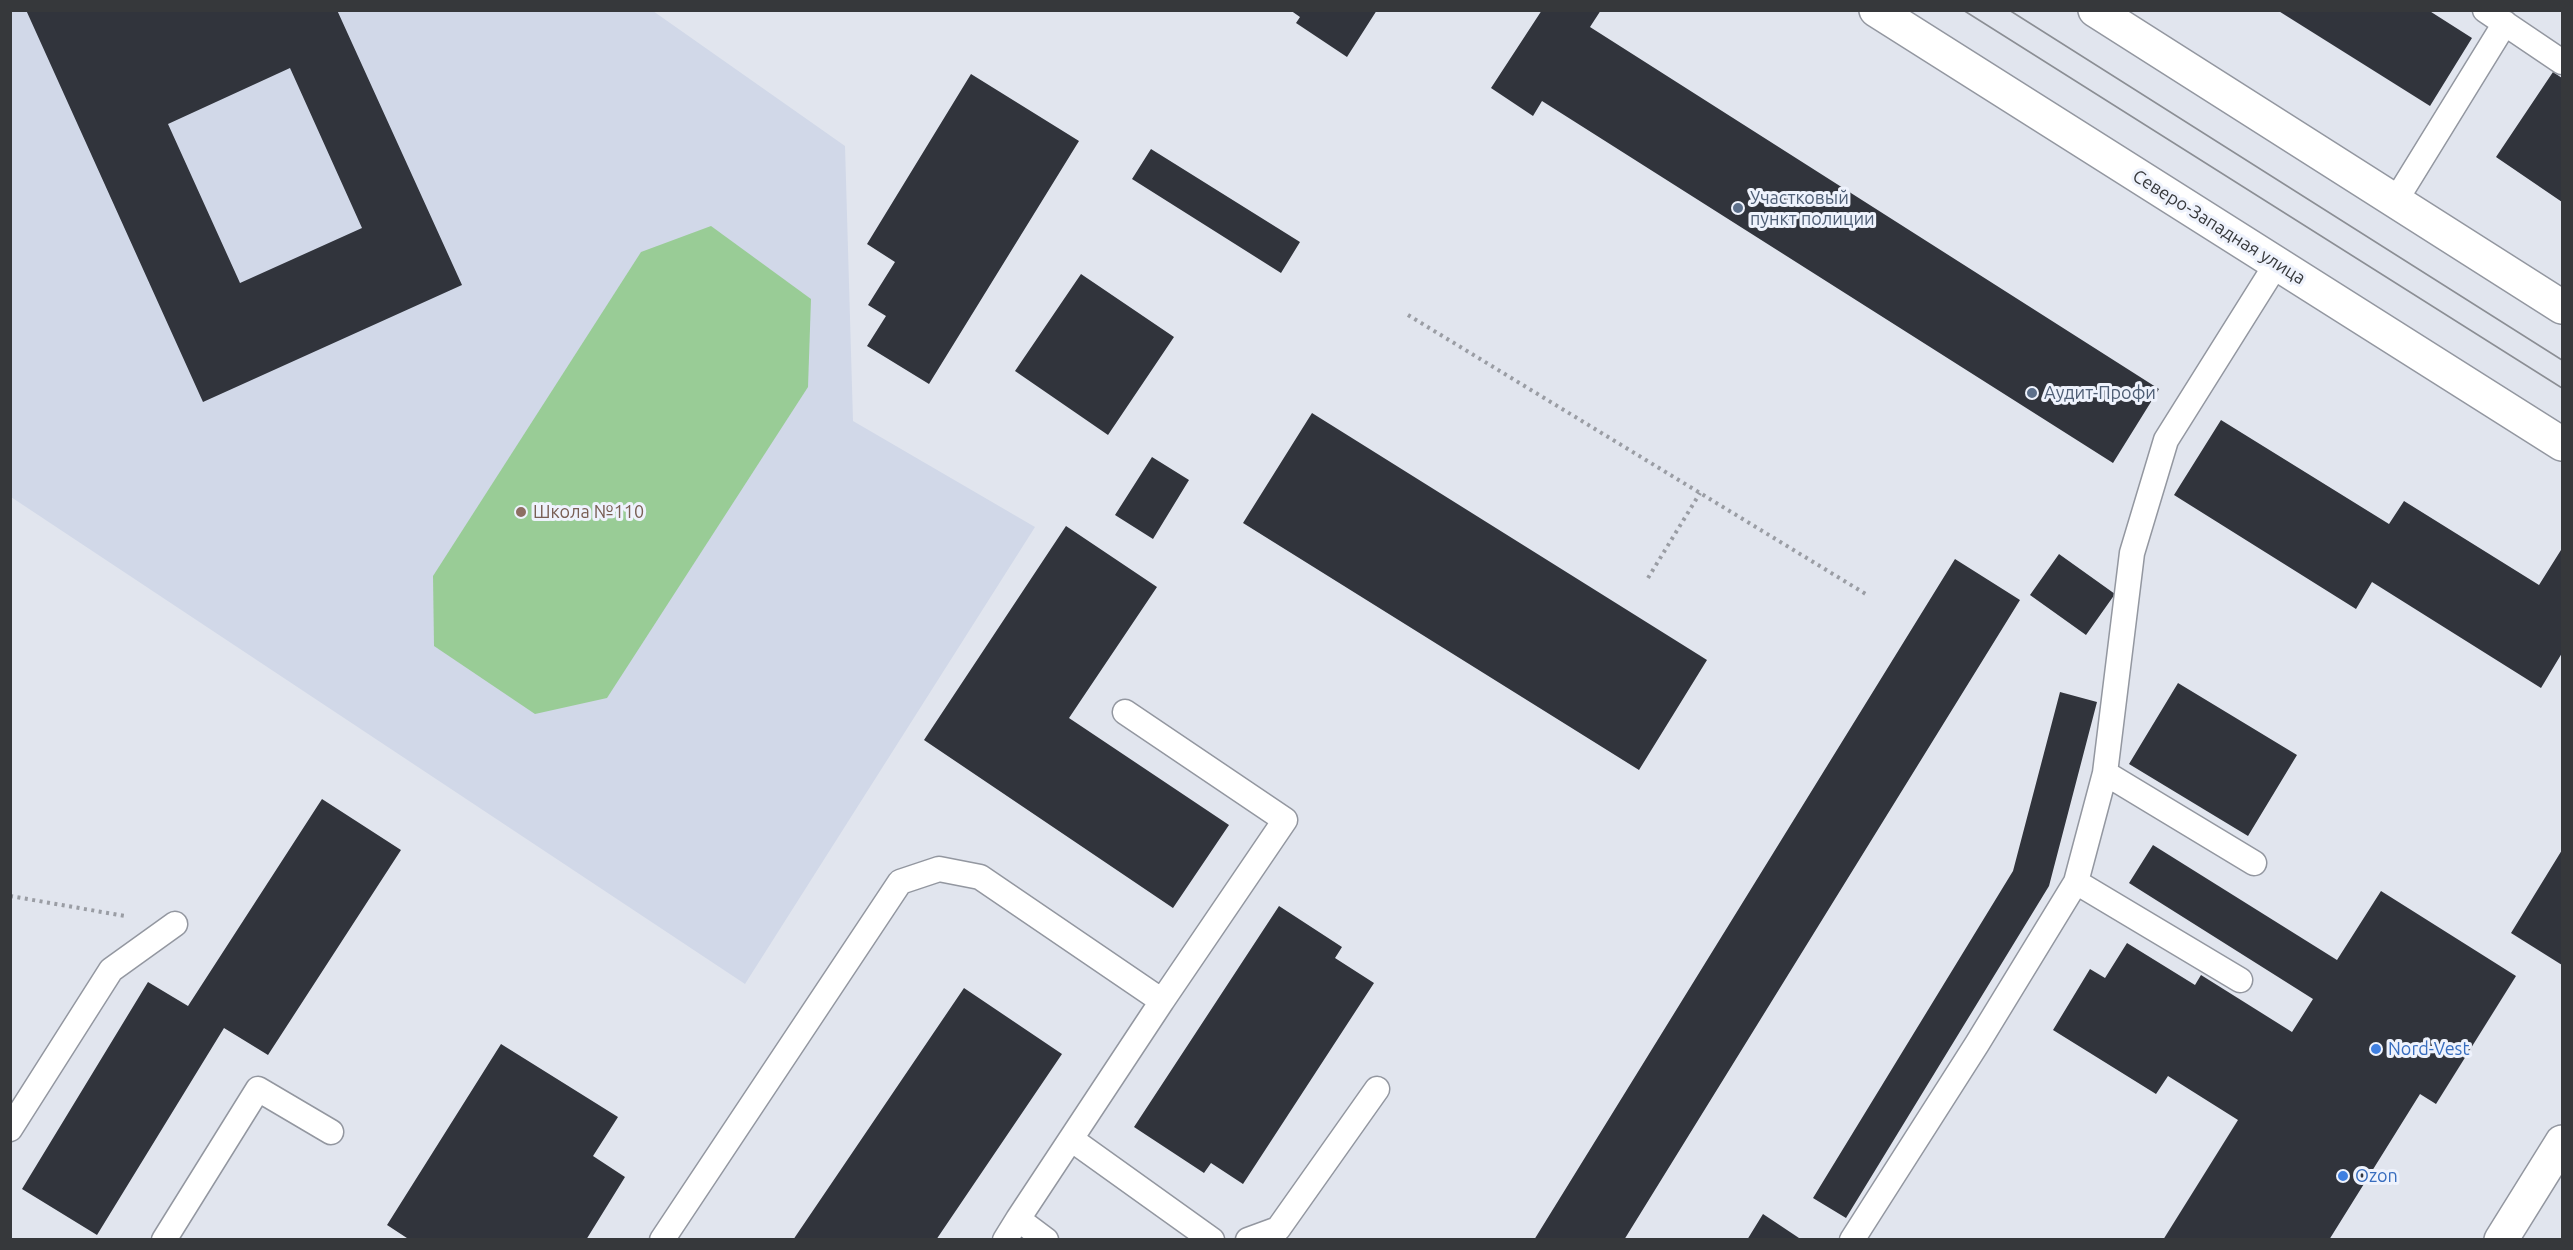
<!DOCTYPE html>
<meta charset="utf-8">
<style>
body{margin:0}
#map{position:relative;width:2573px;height:1250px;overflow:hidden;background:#e1e5ee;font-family:Ubuntu,sans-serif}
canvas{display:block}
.frame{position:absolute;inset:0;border:12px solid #36383b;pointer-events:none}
</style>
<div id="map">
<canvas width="2573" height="1250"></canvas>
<div class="frame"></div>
</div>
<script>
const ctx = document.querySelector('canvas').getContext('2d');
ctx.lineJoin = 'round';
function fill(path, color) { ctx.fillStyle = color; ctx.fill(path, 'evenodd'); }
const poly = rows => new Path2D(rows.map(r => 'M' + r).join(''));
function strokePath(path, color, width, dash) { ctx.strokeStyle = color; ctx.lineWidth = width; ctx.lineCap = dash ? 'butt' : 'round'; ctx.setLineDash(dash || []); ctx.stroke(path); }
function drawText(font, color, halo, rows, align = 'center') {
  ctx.font = font + ' Ubuntu,sans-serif'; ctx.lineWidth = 6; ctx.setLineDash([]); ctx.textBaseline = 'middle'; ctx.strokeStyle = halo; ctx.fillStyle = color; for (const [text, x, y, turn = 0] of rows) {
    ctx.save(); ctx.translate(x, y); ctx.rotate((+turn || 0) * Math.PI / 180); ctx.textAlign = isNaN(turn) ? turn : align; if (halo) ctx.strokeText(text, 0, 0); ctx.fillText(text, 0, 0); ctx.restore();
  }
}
const built = poly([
 [10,11,653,11,845,146,853,421,1035,527,745,984,11,497]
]);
const green = poly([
 [711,226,811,299,808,387,607,698,535,714,434,646,433,576,641,252]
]);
const building = poly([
 [26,10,337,10,462,285,203,402],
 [290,68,362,228,240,283,168,124],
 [1290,10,1377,10,1347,57,1296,23,1300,17],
 [1542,10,1601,10,1590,27,2159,389,2113,463,1542,101,1533,116,1491,88],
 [2277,10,2428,10,2472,38,2430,106],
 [2553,72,2562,78,2562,202,2496,157],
 [971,74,1079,141,929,384,867,346,886,316,868,305,895,262,867,244],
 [1151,149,1300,242,1281,273,1132,179],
 [1081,274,1174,337,1108,435,1015,371],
 [1312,413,1707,660,1639,770,1243,523],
 [2221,420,2389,524,2404,501,2539,585,2561,550,2562,551,2562,653,2541,688,2372,582,2356,609,2174,495],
 [1152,457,1189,480,1153,539,1115,515],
 [1066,526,1157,587,1069,718,1229,825,1173,908,924,740],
 [2059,554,2115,594,2086,635,2030,595],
 [1955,559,2020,600,1624,1240,1534,1240],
 [2178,683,2297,755,2248,836,2129,764],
 [2060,692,2097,702,2049,886,1846,1218,1813,1198,2013,871],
 [322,799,401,850,268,1055,224,1028,97,1235,22,1189,148,982,188,1006],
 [2153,845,2337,960,2381,891,2516,976,2436,1104,2420,1094,2329,1240,2163,1240,2238,1120,2168,1076,2156,1094,2053,1030,2090,969,2105,978,2127,943,2195,985,2201,975,2292,1032,2313,999,2129,883],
 [2562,850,2562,965,2511,933],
 [1279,906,1342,947,1335,958,1374,983,1243,1184,1211,1163,1204,1173,1134,1127],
 [964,988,1062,1054,936,1240,793,1240],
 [501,1044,618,1117,593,1156,625,1177,586,1240,410,1240,387,1225],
 [1763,1214,1802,1240,1747,1240]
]);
const path = poly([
 [1408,315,1869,596],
 [1648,578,1700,493],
 [10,896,125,916]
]);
const lane = poly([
 [2485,10,2562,62],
 [2396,200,2505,23],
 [1125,712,1285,820,1162,1001],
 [2105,773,2254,863],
 [2076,882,2240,980],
 [10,1129,111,970,175,924],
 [1071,1139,1212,1240],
 [164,1240,258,1089,331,1132],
 [662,1240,900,882,939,869,980,877,1162,1001,1018,1219],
 [1005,1240,1018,1219,1046,1240],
 [1248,1240,1278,1229,1377,1089],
 [1852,1240,1977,1044,2076,882,2105,773,2132,553,2166,440,2277,263]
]);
const secondary = poly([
 [1876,10,2562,444],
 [2095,10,2562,307]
]);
const primary = poly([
 [2501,1240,2562,1142]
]);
const tram = poly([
 [1963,10,2562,388],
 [2009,10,2562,360]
]);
const markers = [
 [1738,208,6,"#5c6f8a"],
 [2032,393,6,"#5c6f8a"],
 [521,512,6,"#8d6e63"],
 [2376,1049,6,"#3f7fe0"],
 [2343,1176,6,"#3f7fe0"]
];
const serviceNames = [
 ["Участковый",1750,198],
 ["пункт полиции",1750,219],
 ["Аудит-Профи",2044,393]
];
const streetNames = [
 ["Северо-Западная улица",2219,227,32]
];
const educationNames = [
 ["Школа №110",533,512]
];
const shopNames = [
 ["Nord-Vest",2388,1049],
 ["Ozon",2355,1176]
];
fill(built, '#d1d8e8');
fill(green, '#99cc96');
fill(building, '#31343c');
strokePath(lane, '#9397a0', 27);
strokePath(secondary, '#9397a0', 36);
strokePath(primary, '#9397a0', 36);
strokePath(path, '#9a9da4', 4, [3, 4.5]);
strokePath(lane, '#fff', 24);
strokePath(secondary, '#fff', 33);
strokePath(primary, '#fff', 33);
strokePath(tram, '#8b8e94', 1.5);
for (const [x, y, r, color] of markers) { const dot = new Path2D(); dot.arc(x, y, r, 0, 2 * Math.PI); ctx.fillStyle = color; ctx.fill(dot); strokePath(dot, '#eef2fc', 2); }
drawText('18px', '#4e5e75', '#eef2fc', serviceNames, 'left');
drawText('18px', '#36383b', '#eef2fc', streetNames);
drawText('18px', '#785e54', '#eef2fc', educationNames, 'left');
drawText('18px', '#366cbe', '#eef2fc', shopNames, 'left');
</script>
